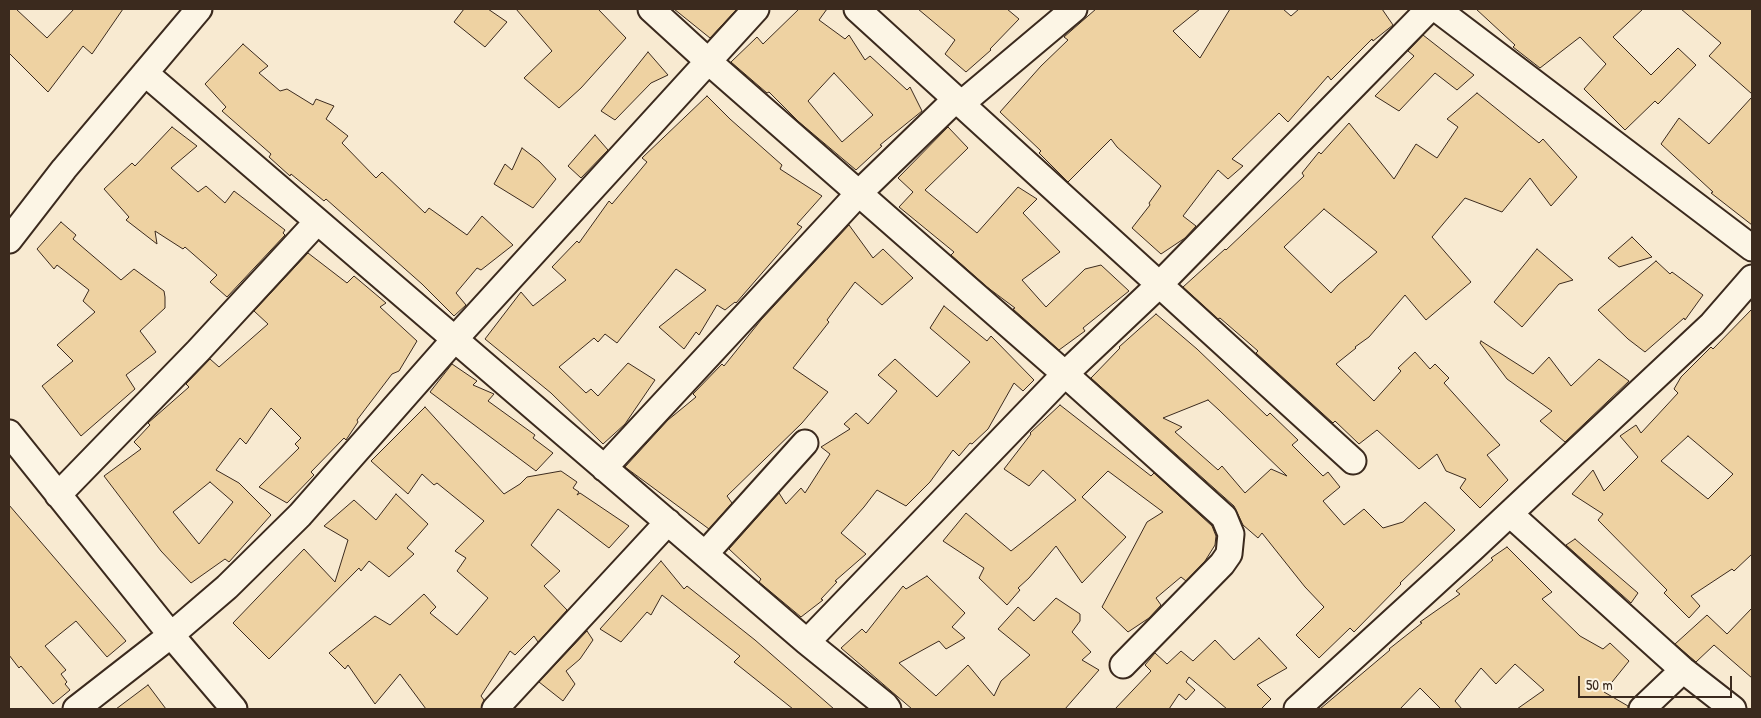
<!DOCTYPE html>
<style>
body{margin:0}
#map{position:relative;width:1761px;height:718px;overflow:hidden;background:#f8ead1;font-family:"Patrick Hand",sans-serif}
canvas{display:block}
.frame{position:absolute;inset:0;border:10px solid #3b2a1e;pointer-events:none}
.scale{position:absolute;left:1578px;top:676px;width:154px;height:22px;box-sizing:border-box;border:2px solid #3b2a1e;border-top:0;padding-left:6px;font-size:15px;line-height:18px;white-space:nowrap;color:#3b2a1e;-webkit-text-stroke:4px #fcf5e5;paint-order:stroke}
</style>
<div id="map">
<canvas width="1761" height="718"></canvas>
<div class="frame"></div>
<div class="scale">50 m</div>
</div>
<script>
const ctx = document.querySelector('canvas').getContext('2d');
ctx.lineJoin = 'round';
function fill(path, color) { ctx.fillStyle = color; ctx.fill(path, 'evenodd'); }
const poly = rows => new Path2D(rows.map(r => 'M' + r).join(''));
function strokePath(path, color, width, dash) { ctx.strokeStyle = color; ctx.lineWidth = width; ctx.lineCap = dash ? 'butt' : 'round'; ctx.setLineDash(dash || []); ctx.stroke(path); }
const building = poly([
 [9,9,16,9,47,38,74,9,123,9,92,54,83,46,48,92,9,53,9,9],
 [464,9,488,9,507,22,485,47,454,22,464,9],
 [516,9,598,9,626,38,581,88,559,108,524,78,552,51,516,9],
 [674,9,737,9,710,38,674,9],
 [799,9,827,9,819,20,845,39,849,35,865,60,870,56,907,90,910,87,922,111,880,145,882,146,856,170,799,122,769,92,767,93,731,62,757,37,763,44,799,9],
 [834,73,873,115,842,142,808,101,834,73],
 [918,9,1007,9,1019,19,990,49,991,50,966,72,945,54,955,40,918,9],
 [1096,9,1200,9,1173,31,1200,58,1230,9,1283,9,1291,16,1299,9,1382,9,1393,25,1373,41,1372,39,1331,80,1328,76,1288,122,1279,113,1232,159,1243,166,1228,179,1218,170,1183,216,1196,226,1185,238,1161,254,1132,228,1150,205,1149,203,1161,186,1117,147,1111,139,1068,182,1039,153,1041,151,1000,112,1041,66,1068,40,1064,37,1096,9],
 [1476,9,1643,9,1613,37,1651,75,1678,48,1696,65,1658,104,1655,101,1625,130,1584,89,1606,64,1580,37,1540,68,1513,47,1515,45,1476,9],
 [1681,9,1752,9,1752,94,1709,56,1721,43,1681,9],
 [1423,35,1474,75,1457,90,1435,73,1399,111,1375,96,1414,56,1408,51,1423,35],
 [243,44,268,66,259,73,280,91,287,89,313,105,316,99,334,106,326,119,348,136,342,143,376,178,382,172,425,213,429,208,467,235,482,216,513,245,481,270,477,268,456,293,466,305,454,316,422,284,326,199,324,201,291,174,290,176,269,157,271,154,222,111,226,107,205,84,243,44],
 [648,52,668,75,651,83,615,120,601,111,648,52],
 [1477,93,1539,143,1543,139,1577,177,1551,206,1530,178,1502,212,1465,198,1432,237,1471,282,1426,320,1405,295,1369,337,1355,347,1356,348,1336,364,1374,401,1401,371,1398,368,1415,352,1430,369,1435,364,1449,378,1444,383,1500,445,1487,455,1508,480,1480,508,1460,488,1466,479,1446,471,1437,454,1419,469,1377,430,1359,444,1335,421,1333,423,1256,353,1258,351,1220,318,1218,319,1183,287,1225,249,1226,250,1304,176,1302,173,1319,152,1321,154,1349,123,1394,179,1416,144,1437,158,1458,127,1447,119,1477,93],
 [1324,209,1377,252,1338,285,1331,293,1284,247,1324,209],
 [707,96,730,119,782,165,780,169,822,196,797,224,802,227,736,303,735,302,725,310,717,305,699,335,696,332,684,349,659,327,706,290,676,269,617,343,605,334,598,342,594,338,559,367,586,393,591,389,598,396,628,363,655,380,625,424,603,444,551,393,485,339,521,292,533,306,566,280,552,267,577,241,579,243,609,201,612,204,647,162,642,158,707,96],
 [1752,97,1752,225,1711,193,1713,192,1661,144,1679,118,1709,144,1752,97],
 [172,127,197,146,171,168,198,192,206,186,225,203,234,191,285,230,283,233,285,235,227,297,210,282,217,275,185,247,183,249,155,231,157,244,126,220,129,217,104,189,132,163,135,166,172,127],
 [948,127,968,148,925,190,977,233,1018,187,1037,199,1023,213,1060,252,1022,280,1046,307,1085,269,1101,265,1129,291,1083,328,1085,331,1059,350,1013,309,1015,308,987,287,951,255,954,252,899,207,913,192,898,178,948,127],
 [595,135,608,150,581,178,568,166,595,135],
 [522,148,539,161,556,179,533,208,494,184,505,164,512,170,522,148],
 [61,222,76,235,73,239,121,280,134,269,164,291,165,297,165,308,140,331,156,352,126,375,135,389,81,436,42,386,73,361,57,345,95,312,83,301,89,290,57,265,54,269,37,249,61,222],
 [849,225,873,258,883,249,913,278,882,305,855,282,827,320,829,322,793,368,828,392,802,423,727,496,732,503,709,529,625,467,668,420,696,397,693,394,722,364,724,366,761,320,849,225],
 [1632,237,1652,257,1619,267,1608,258,1632,237],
 [1537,249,1573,280,1559,284,1522,327,1494,302,1537,249],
 [308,253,347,283,354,276,386,303,380,307,417,341,399,371,392,374,357,420,358,422,346,440,344,438,311,472,314,475,287,503,259,487,299,448,295,444,301,438,271,408,246,444,240,438,216,470,239,483,271,515,229,562,225,559,191,583,161,551,104,476,141,449,134,442,150,425,148,423,189,387,186,384,210,359,219,367,268,324,254,311,308,253],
 [210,482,233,502,199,544,173,512,210,482],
 [1656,261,1670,274,1672,272,1703,295,1685,320,1684,318,1645,352,1628,339,1598,310,1656,261],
 [944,306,987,341,991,336,1034,380,1023,391,1014,383,988,429,972,444,970,443,959,456,953,450,930,482,906,506,877,490,864,507,841,533,866,554,835,581,837,582,821,599,823,600,801,617,759,582,761,579,729,549,779,493,786,504,801,488,805,493,830,454,821,447,850,429,844,424,856,413,868,424,897,391,878,375,895,359,937,397,970,362,930,328,944,306],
 [1752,309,1752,554,1734,571,1732,569,1691,596,1700,606,1689,618,1664,593,1667,590,1598,520,1603,514,1572,494,1593,470,1604,491,1638,457,1620,436,1636,425,1641,433,1678,393,1674,389,1681,377,1711,347,1713,349,1752,309],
 [1688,436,1733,474,1708,499,1661,461,1688,436],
 [1156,314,1197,349,1267,416,1270,413,1298,440,1292,445,1323,476,1328,472,1340,487,1323,501,1344,525,1364,509,1383,528,1403,522,1425,502,1455,530,1400,583,1401,584,1354,632,1350,628,1319,658,1296,635,1324,607,1305,587,1262,533,1258,538,1243,525,1234,506,1091,378,1120,348,1119,347,1156,314],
 [1208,400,1219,410,1287,476,1271,469,1245,493,1222,466,1218,470,1175,432,1182,427,1163,418,1208,400],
 [1481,341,1533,374,1549,357,1571,386,1599,359,1629,381,1565,442,1540,421,1552,411,1507,379,1480,343,1481,341],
 [452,364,477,381,473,385,494,394,488,401,535,435,533,438,553,453,536,471,430,392,452,364],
 [1060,405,1151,476,1154,473,1212,526,1216,536,1215,545,1205,561,1186,581,1181,577,1156,598,1161,605,1149,618,1128,632,1102,607,1147,522,1163,512,1108,471,1082,497,1126,537,1082,583,1056,546,1029,578,1018,588,1020,590,1007,605,979,578,984,568,943,541,966,513,1011,551,1076,500,1043,470,1029,486,1004,469,1031,434,1030,433,1060,405],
 [425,407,504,494,520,484,527,477,561,471,577,482,573,488,579,492,577,495,580,493,629,526,609,548,558,509,531,545,560,571,544,586,567,610,538,642,534,636,515,655,510,651,481,696,484,700,481,709,426,709,400,674,375,704,348,665,345,669,329,653,375,616,390,625,424,594,436,607,430,613,457,635,488,598,457,571,466,558,455,551,484,521,437,483,434,485,422,474,408,494,371,461,425,407],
 [396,494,428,524,407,548,414,554,389,577,369,561,361,571,359,568,269,659,233,623,304,549,335,582,348,540,324,526,354,500,376,520,396,494],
 [9,505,126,641,107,657,76,621,45,646,66,670,61,674,67,682,65,684,70,690,53,704,21,666,19,668,9,655,9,505],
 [1575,539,1638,593,1631,603,1566,545,1575,539],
 [1507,547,1552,592,1542,599,1580,636,1603,649,1610,643,1629,661,1604,692,1628,706,1628,709,1517,709,1544,690,1515,664,1496,684,1481,668,1455,701,1462,709,1441,709,1420,688,1400,709,1320,709,1390,650,1389,649,1422,623,1420,622,1460,594,1456,591,1493,560,1491,558,1507,547],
 [661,561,684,589,687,586,755,640,834,709,793,709,734,662,740,656,662,595,651,615,647,612,621,642,600,629,661,561],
 [927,576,965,613,952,627,965,638,946,649,939,641,899,663,936,696,968,665,994,696,1001,681,1030,655,998,629,1018,607,1034,621,1056,598,1080,614,1080,621,1072,632,1091,652,1082,660,1099,670,1065,709,912,709,841,648,862,629,866,633,903,586,906,589,927,576],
 [1752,608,1752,678,1714,645,1696,662,1675,644,1707,615,1727,634,1752,608],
 [587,631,593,640,580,659,566,671,575,684,563,701,539,682,587,631],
 [1259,638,1287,668,1257,685,1271,699,1261,709,1227,709,1189,677,1186,682,1195,690,1186,700,1179,694,1169,709,1115,709,1151,671,1145,665,1155,653,1167,664,1181,651,1193,661,1215,640,1234,660,1259,638],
 [148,685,166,709,116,709,148,685]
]);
const minor = poly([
 [651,9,709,62,1065,374,1224,517,1231,534,1229,554,1222,564,1123,665],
 [857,9,1353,461],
 [1437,9,1752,248],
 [145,73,807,642,1065,374,1160,284,1429,9],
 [961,104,1074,9],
 [9,240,64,169,199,9],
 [9,433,171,635,234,709],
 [604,468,859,193,956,99],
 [58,495,198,351,317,222],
 [1510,514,1683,670,1733,709],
 [705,554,805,443],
 [807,642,885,705,888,709],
 [76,709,171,635,227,587,300,515,454,340,756,9],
 [495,709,668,522],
 [1297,709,1473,548,1712,324,1752,278],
 [1642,709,1683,670]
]);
fill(building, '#eed2a2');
strokePath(building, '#3b2a1e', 1);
strokePath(minor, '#3b2a1e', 29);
strokePath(minor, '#fcf5e5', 25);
</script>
